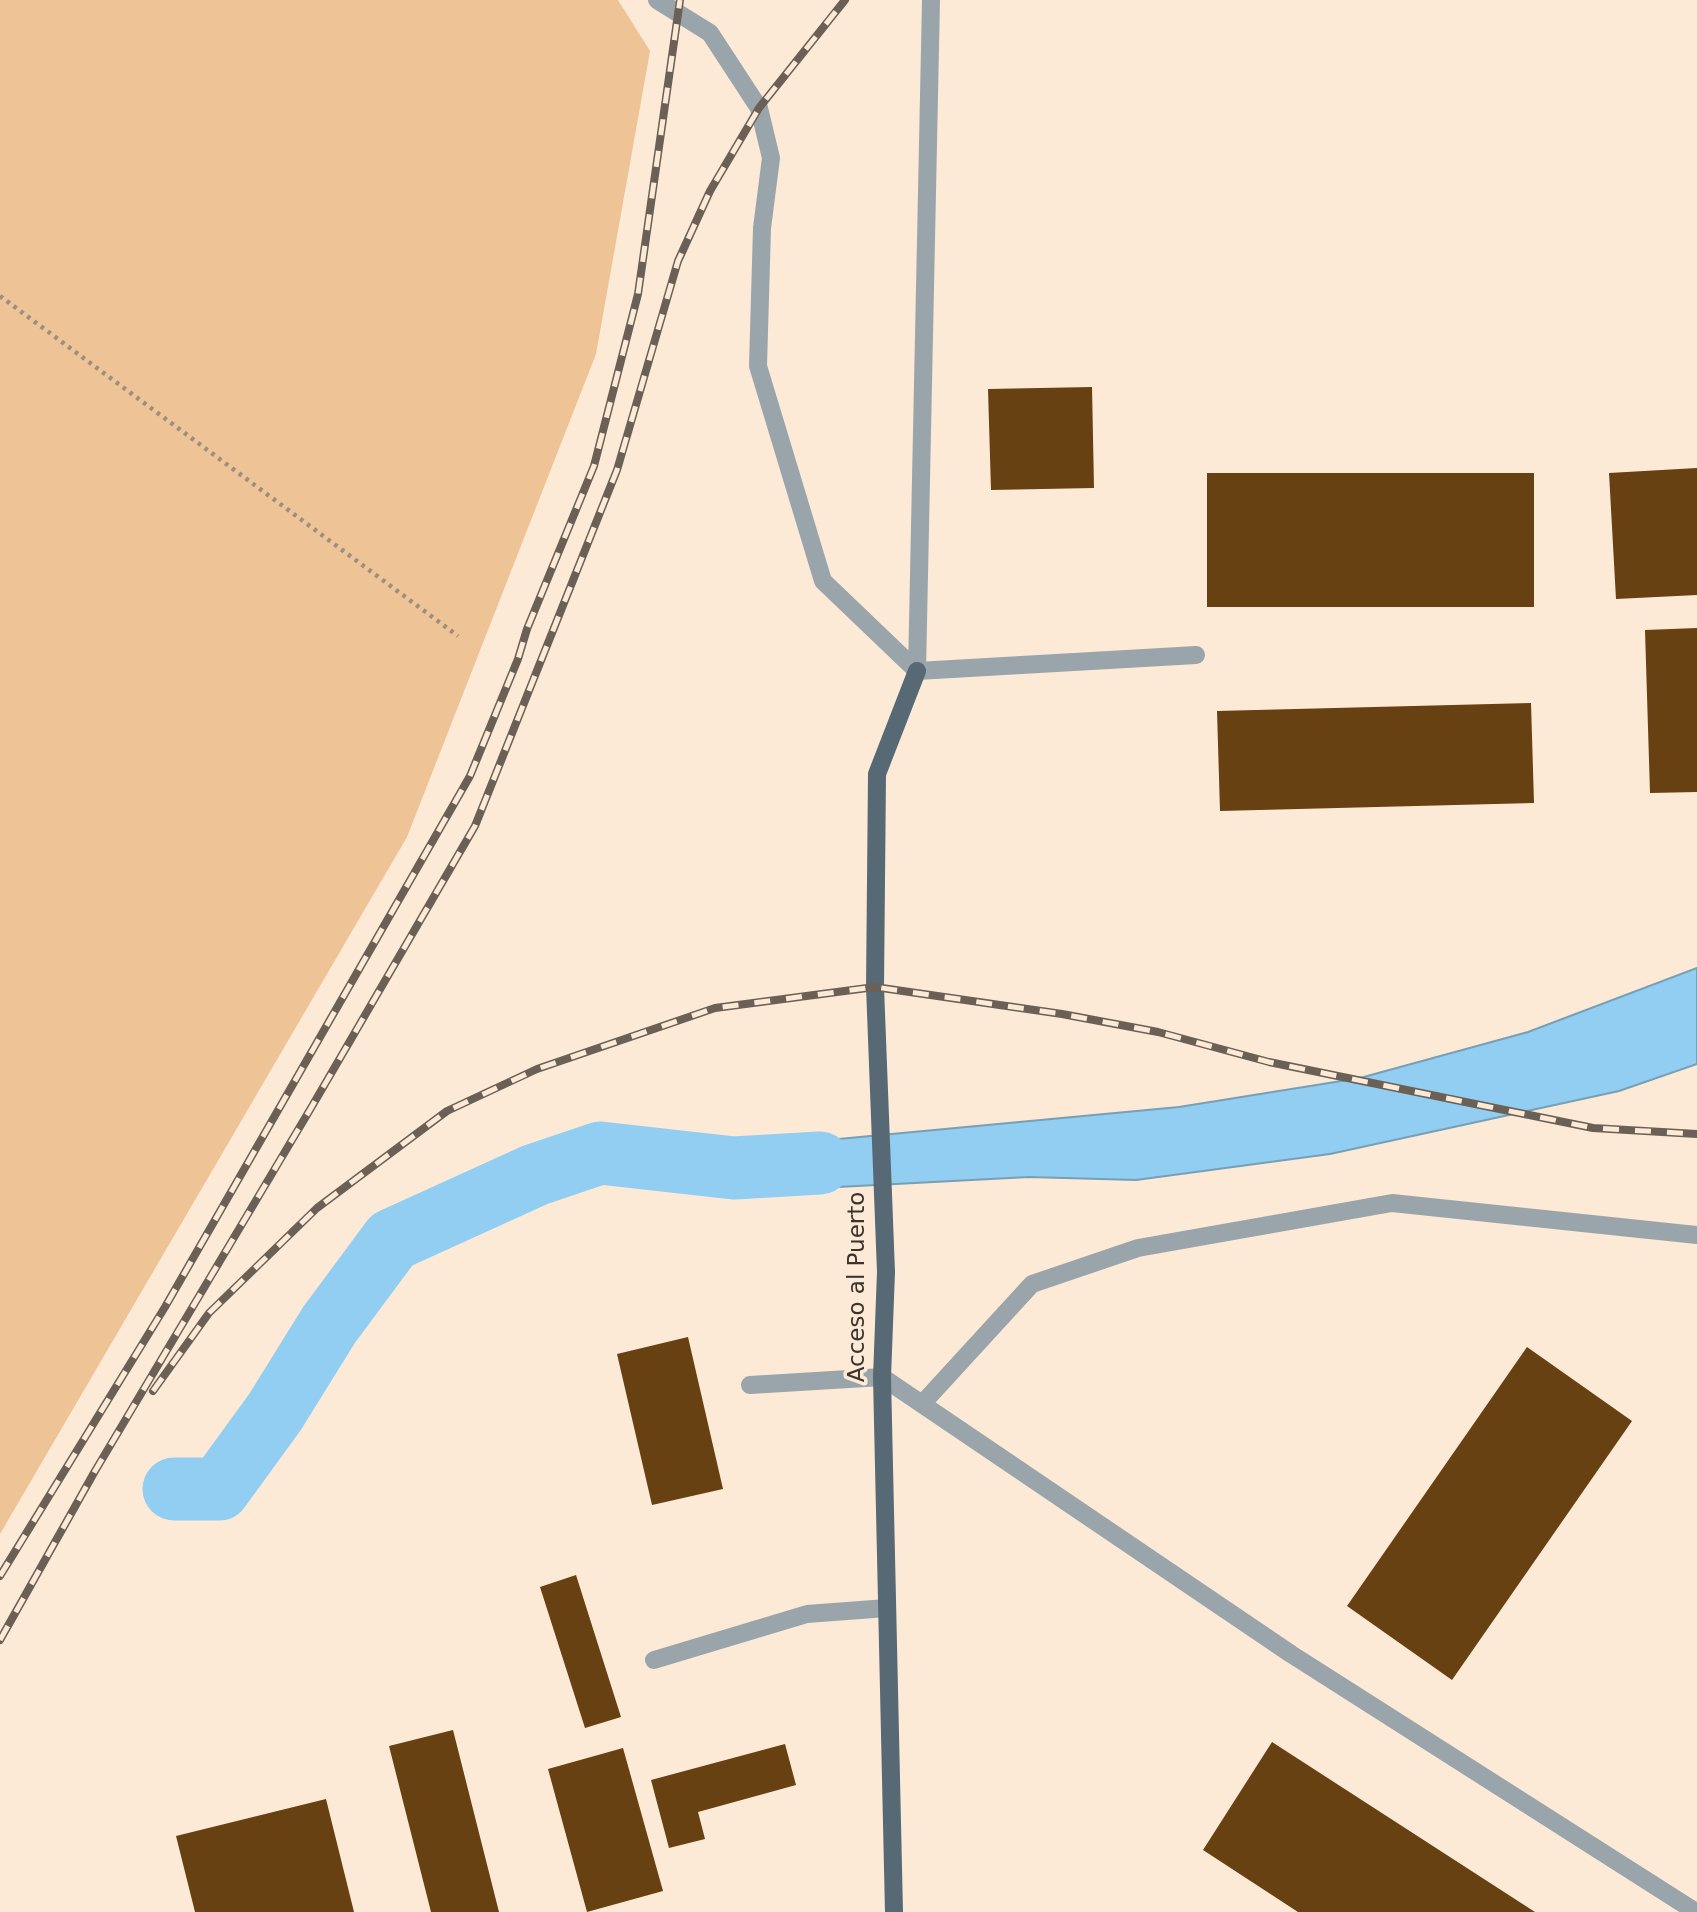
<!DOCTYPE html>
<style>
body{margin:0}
canvas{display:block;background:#fce9d6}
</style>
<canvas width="1697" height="1912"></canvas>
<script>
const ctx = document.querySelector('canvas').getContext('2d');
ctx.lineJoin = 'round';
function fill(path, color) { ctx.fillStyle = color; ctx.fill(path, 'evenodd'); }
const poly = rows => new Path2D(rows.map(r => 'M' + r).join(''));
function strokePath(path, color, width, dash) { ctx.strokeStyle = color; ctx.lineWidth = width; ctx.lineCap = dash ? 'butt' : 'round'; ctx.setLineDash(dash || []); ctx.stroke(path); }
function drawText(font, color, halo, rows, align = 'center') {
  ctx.font = font + ' "DejaVu Sans",sans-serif'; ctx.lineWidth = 7; ctx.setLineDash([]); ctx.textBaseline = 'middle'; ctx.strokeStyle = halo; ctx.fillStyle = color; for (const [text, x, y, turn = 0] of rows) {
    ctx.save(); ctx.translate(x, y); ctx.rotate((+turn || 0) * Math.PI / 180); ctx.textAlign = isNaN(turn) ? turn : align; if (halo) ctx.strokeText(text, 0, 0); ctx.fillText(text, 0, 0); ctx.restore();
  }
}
const green = poly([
 [0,0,618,0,650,51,596,354,407,837,0,1534]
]);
const water = poly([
 [1697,968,1697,1064,1619,1091,1330,1154,1136,1180,1029,1177,800,1189,734,1168,796,1143,1179,1107,1360,1078,1528,1032,1697,968]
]);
const river = poly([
 [174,1489,219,1489,275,1412,329,1325,392,1240,535,1175,600,1153,734,1168,820,1163]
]);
const building = poly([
 [1092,387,1094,488,991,490,988,389],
 [1697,468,1697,595,1616,599,1609,473],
 [1207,473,1534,473,1534,607,1207,607],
 [1697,628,1697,792,1650,793,1645,630],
 [1531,703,1534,803,1220,811,1217,711],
 [688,1337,723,1489,652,1505,617,1354],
 [1527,1347,1632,1421,1452,1680,1347,1606],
 [576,1575,621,1717,585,1728,540,1587],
 [453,1730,499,1912,431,1912,389,1746],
 [1272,1742,1535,1912,1298,1912,1203,1850],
 [785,1744,796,1785,698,1812,705,1839,669,1848,651,1780],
 [623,1748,663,1891,587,1912,548,1769],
 [326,1799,354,1912,195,1912,176,1836]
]);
const path = poly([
 [0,296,458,636]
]);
const service = poly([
 [657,0,710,33,759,108,771,158,762,228,758,366,823,581,917,671,1196,655],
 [917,671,931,0],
 [750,1385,882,1377,1291,1654,1696,1912],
 [922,1404,1032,1284,1138,1248,1392,1203,1697,1235],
 [654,1660,807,1614,887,1608]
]);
const primary = poly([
 [894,1912,882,1377,886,1272,875,987,877,774,917,671]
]);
const rail = poly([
 [153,1391,209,1313,317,1208,447,1111,537,1069,715,1008,875,987,1062,1014,1158,1032,1269,1062,1593,1128,1697,1134],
 [0,1576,165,1307,470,776,518,659,527,629,594,466,638,294,680,0],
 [0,1640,95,1471,311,1108,475,826,617,470,678,261,710,191,759,108,845,0]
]);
const streetNames = [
 ["Acceso al Puerto",858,1287,-90]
];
fill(green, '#eec395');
fill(water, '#91cef2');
strokePath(water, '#77a0b7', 2);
strokePath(river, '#91cef2', 63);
fill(building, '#674111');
strokePath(path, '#9c8f81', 4.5, [3.5, 5]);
strokePath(service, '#9aa5ab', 18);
strokePath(primary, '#576974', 18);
strokePath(rail, '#6a6055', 8);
strokePath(rail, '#fce9d6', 5, [16]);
drawText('23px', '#3b342c', '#fce9d6', streetNames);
</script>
